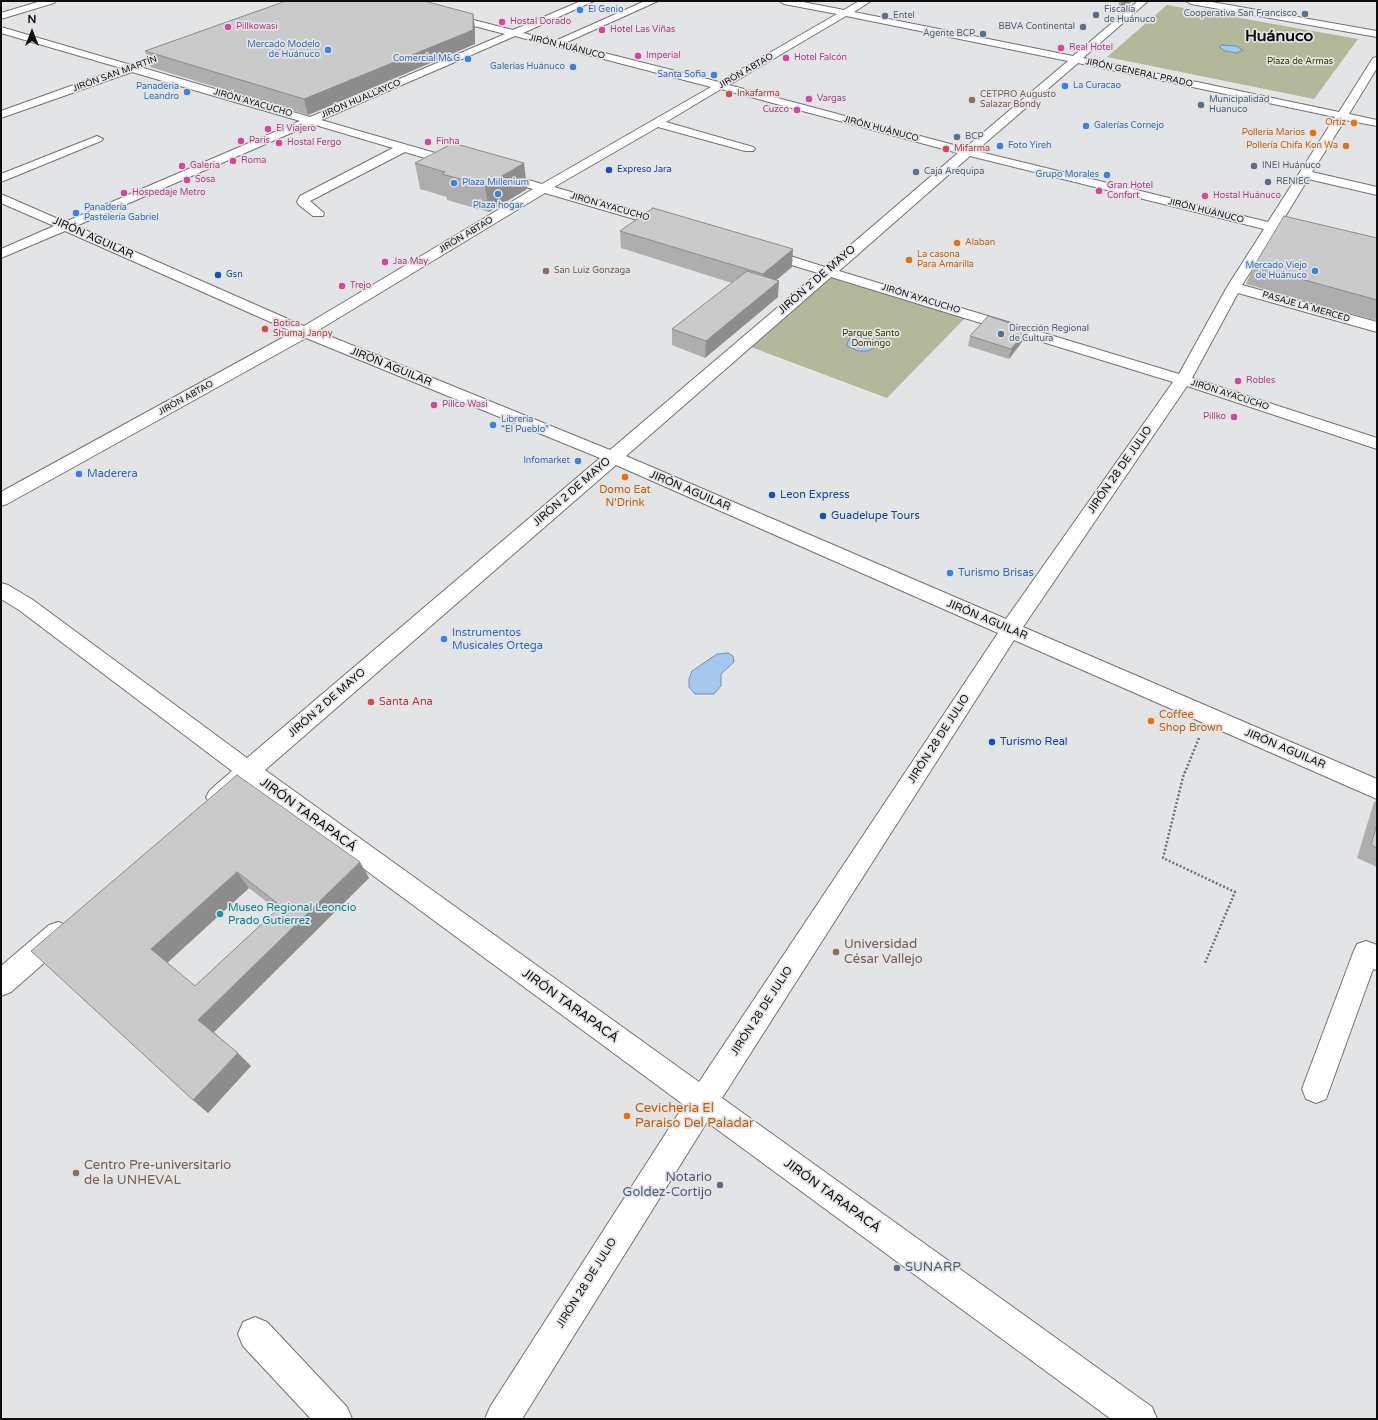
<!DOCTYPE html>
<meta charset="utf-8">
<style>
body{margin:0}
#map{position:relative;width:1378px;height:1420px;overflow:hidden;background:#e3e4e5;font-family:"Varela Round",sans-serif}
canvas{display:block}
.frame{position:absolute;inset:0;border:2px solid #0e0e0f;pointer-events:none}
.north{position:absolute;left:12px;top:12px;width:40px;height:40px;-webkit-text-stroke:3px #e3e4e5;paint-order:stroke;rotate:0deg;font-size:11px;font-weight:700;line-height:16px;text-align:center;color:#0e0e0f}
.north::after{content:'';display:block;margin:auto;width:14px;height:18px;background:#0e0e0f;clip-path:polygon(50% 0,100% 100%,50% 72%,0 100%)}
</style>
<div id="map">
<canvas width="1378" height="1420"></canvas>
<div class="frame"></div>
<div class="north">N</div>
</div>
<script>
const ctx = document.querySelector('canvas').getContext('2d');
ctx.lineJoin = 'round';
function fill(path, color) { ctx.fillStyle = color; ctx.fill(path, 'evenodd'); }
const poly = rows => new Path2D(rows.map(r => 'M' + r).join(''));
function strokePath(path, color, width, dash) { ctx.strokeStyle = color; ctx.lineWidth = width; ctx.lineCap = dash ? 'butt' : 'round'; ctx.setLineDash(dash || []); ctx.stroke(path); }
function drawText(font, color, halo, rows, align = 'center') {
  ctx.font = font + ' "Varela Round",sans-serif'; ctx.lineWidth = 3.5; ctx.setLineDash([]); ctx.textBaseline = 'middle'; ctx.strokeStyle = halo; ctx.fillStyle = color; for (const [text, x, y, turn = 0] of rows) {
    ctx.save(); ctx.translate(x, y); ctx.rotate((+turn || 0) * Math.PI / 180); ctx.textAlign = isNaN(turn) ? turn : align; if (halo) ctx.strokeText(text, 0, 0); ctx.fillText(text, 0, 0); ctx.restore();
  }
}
const green = poly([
 [1167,5,1358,39,1314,99,1107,57],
 [831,277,965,318,887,398,751,347]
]);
const water = poly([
 [1222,45,1236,46,1243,50,1237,53,1225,51,1219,47,1222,45],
 [861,337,872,341,873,348,868,351,858,351,847,346,847,344,849,339,861,337],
 [728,653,733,656,734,662,721,674,721,686,714,694,695,694,689,687,689,679,692,671,717,654,728,653]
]);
const path = poly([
 [1199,738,1183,777,1163,858,1235,892,1205,963]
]);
const minor = poly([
 [41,1,56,1,54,3,1,19,1,13,41,1],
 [581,1,594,1,523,33,555,41,645,1,658,1,565,43,719,82,837,14,784,4,779,1,798,1,844,10,859,1,871,1,854,12,1073,56,1138,1,1148,1,1083,58,1339,112,1373,58,1377,57,1377,68,1349,114,1377,120,1377,126,1345,120,1312,172,1377,187,1377,195,1308,179,1280,225,1290,227,1292,230,1290,233,1285,234,1276,232,1242,285,1377,322,1377,332,1238,293,1192,378,1377,438,1377,449,1187,386,1023,627,1377,779,1377,799,1014,640,722,1098,1152,1407,1157,1419,1111,1419,707,1122,522,1419,485,1419,490,1407,684,1105,249,784,226,804,218,807,210,804,206,797,210,790,232,771,19,610,1,599,1,583,8,585,33,600,247,758,600,458,306,338,7,504,1,506,1,492,293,332,65,231,1,258,1,249,54,226,1,203,1,194,65,222,300,121,132,72,1,118,1,111,121,68,1,33,1,27,131,65,139,65,140,67,310,117,505,34,443,18,443,14,446,13,513,30,581,1],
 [846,16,1068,61,965,148,729,85,846,16],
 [515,36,711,87,542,184,498,171,494,172,492,175,494,178,533,189,304,326,76,226,312,124,393,148,300,196,297,202,299,205,313,216,323,216,324,213,310,201,405,152,455,167,463,167,465,164,463,161,321,120,515,36],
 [1078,63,1335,117,1268,222,976,151,1078,63],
 [721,89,958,153,825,267,768,249,758,249,756,252,758,255,818,273,610,450,317,331,545,193,665,228,675,228,677,225,675,222,554,187,658,127,745,151,753,151,755,149,753,147,666,122,721,89],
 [970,156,1264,229,1227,287,1179,374,839,271,970,156],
 [831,277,1173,382,1006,619,626,456,831,277],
 [616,465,998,633,699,1082,265,770,616,465],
 [1186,1,1206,1,1377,31,1377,37,1191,4,1186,1],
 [97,136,103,139,101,141,1,182,1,174,97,136],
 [58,922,67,925,71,934,67,943,11,992,1,996,1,966,49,925,58,922],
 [1366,941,1377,945,1377,970,1373,969,1326,1099,1316,1103,1306,1099,1302,1089,1353,953,1357,944,1366,941],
 [255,1317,267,1322,347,1407,352,1419,311,1419,243,1346,238,1334,243,1322,255,1317]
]);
const wall = poly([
 [1119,1,1132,1,1118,14],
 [473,14,475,28,475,44,308,115,150,67,145,51],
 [415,163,527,189,489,212,447,200,447,197,420,189],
 [620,231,792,267,776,280,778,297,705,358,672,345,672,329,732,283,621,248],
 [1377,238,1377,321,1246,284,1254,266],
 [970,336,1025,338,1009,359,968,346],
 [237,775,360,862,369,878,214,1032,251,1066,208,1113,193,1100,31,951],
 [249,888,277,910,195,986,167,963],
 [1377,800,1377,867,1357,858,1374,802]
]);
const shadedWall = poly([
 [1124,1,1132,1,1118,14,1121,4],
 [473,14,475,28,475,44,308,115,304,99],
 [524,163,527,189,489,212,485,186],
 [793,249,792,267,762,292,763,274],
 [779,281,778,297,705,358,706,341],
 [1028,329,1025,338,1009,359,1011,349],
 [360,862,369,878,213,1033,198,1020],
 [237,872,249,888,166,964,151,949],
 [238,1053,251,1066,208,1113,193,1100]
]);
const building = poly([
 [286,1,424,1,473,14,473,30,304,99,145,51,286,1],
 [453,143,524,163,485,186,442,174,445,172,415,163,453,143],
 [653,208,793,249,763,274,620,231,653,208],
 [1284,216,1377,238,1377,300,1254,266,1284,216],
 [747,271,779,281,706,341,672,329,747,271],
 [988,316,1028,329,1011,349,970,336,988,316],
 [237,775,360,862,198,1020,238,1053,193,1100,31,951,237,775],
 [237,872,281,906,195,986,151,949,237,872],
 [1377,824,1377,848,1371,845,1377,824]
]);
const markers = [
 [580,10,4,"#3f7fe0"],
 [1305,14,4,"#5c6f8a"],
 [1096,15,4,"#5c6f8a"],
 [885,16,4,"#5c6f8a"],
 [502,22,4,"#d1479c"],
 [228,27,4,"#d1479c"],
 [1083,27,4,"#5c6f8a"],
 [602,30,4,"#d1479c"],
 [983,34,4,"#5c6f8a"],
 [1061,48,4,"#d1479c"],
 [328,50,4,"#3f7fe0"],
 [638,56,4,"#d1479c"],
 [786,58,4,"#d1479c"],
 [468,59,4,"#3f7fe0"],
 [573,67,4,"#3f7fe0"],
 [714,75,4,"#3f7fe0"],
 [1065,86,4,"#3f7fe0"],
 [187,92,4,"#3f7fe0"],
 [729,94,4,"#e0444e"],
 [809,99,4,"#d1479c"],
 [972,100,4,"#8d6e63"],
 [1201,105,4,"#5c6f8a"],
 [797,110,4,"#d1479c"],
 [1354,123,4,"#e8710a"],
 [1086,126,4,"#3f7fe0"],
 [268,129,4,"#d1479c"],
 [1313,133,4,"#e8710a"],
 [957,137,4,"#5c6f8a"],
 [241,141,4,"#d1479c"],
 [428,142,4,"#d1479c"],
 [279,143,4,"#d1479c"],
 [1000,146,4,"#3f7fe0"],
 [1346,146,4,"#e8710a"],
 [946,149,4,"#e0444e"],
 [233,161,4,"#d1479c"],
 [182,166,4,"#d1479c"],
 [1254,166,4,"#5c6f8a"],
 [609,170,4,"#1a4fb4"],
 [916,172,4,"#5c6f8a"],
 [1107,175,4,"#3f7fe0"],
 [187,180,4,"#d1479c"],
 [1268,182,4,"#5c6f8a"],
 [454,183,4,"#3f7fe0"],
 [1099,191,4,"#d1479c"],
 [124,193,4,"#d1479c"],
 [498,194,4,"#3f7fe0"],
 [1205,196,4,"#d1479c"],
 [76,213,4,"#3f7fe0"],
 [957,243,4,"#e8710a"],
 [909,260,4,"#e8710a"],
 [385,262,4,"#d1479c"],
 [546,271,4,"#8d6e63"],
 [1315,271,4,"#3f7fe0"],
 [218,275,4,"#1a4fb4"],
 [342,286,4,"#d1479c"],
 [265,329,4,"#e0444e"],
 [1001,334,4,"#5c6f8a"],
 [1238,381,4,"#d1479c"],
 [434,405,4,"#d1479c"],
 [1234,417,4,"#d1479c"],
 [493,425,4,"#3f7fe0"],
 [578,461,4,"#3f7fe0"],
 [79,474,4,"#3f7fe0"],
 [625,477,4,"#e8710a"],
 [772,495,4,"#1a4fb4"],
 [823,516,4,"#1a4fb4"],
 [950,573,4,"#3f7fe0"],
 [444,639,4,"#3f7fe0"],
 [371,702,4,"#e0444e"],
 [1151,721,4,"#e8710a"],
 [992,742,4,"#1a4fb4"],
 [220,914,4,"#0f9aa8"],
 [836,952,4,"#8d6e63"],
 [627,1116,4,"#e8710a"],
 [76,1173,4,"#8d6e63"],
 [720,1185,4,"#5c6f8a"],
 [897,1268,4,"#5c6f8a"]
];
const farShopnames = [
 ["El Genio",588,10,"left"],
 ["Mercado Modelo",320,45],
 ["de Huánuco",320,55],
 ["Comercial M&G",460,59],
 ["Galerías Huánuco",565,67],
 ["Santa Sofia",706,75],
 ["La Curacao",1073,86,"left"],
 ["Panaderia",179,87],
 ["Leandro",179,97],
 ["Galerías Cornejo",1094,126,"left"],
 ["Foto Yireh",1008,146,"left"],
 ["Grupo Morales",1099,175],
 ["Plaza Millenium",462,183,"left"],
 ["Plaza hogar",498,206,"center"],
 ["Panadería",84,208,"left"],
 ["Pastelería Gabriel",84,218,"left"],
 ["Mercado Viejo",1307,266],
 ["de Huánuco",1307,276],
 ["Librería",501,420,"left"],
 ["“El Pueblo”",501,430,"left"],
 ["Infomarket",570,461]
];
const farServicenames = [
 ["Fiscalía",1104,10],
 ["de Huánuco",1104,20],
 ["Cooperativa San Francisco",1297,14,"right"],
 ["Entel",893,16],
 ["BBVA Continental",1075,27,"right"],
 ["Agente BCP",975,34,"right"],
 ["Municipalidad",1209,100],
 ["Huanuco",1209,110],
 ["BCP",965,137],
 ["INEI Huánuco",1262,166],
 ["Caja Arequipa",924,172],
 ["RENIEC",1276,182],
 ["Dirección Regional",1009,329],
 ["de Cultura",1009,339]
];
const farHotelnames = [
 ["Hostal Dorado",510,22],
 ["Pillkowasi",236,27],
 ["Hotel Las Viñas",610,30],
 ["Real Hotel",1069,48],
 ["Imperial",646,56],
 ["Hotel Falcón",794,58],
 ["Vargas",817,99],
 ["Cuzco",789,110,"right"],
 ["El Viajero",276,129],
 ["París",249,141],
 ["Finha",436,142],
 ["Hostal Fergo",287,143],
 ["Roma",241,161],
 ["Galeria",190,166],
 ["Sosa",195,180],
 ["Gran Hotel",1107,186],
 ["Confort",1107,196],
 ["Hospedaje Metro",132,193],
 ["Hostal Huánuco",1213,196],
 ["Jaa May",393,262],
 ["Trejo",350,286],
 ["Robles",1246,381],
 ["Pillco Wasi",442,405],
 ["Pillko",1226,417,"right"]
];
const farStreetnames = [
 ["JIRÓN HUÁNUCO",567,47,14],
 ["JIRÓN ABTAO",746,71,-30],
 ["JIRÓN GENERAL PRADO",1139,73,12],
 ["JIRÓN SAN MARTÍN",115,74,-20],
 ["JIRÓN HUALLAYCO",361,99,-23],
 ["JIRÓN AYACUCHO",253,103,16],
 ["JIRÓN HUÁNUCO",881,129,15],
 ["JIRÓN AYACUCHO",610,207,16],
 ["JIRÓN HUÁNUCO",1206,211,14],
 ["JIRÓN ABTAO",466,235,-31],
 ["JIRÓN AYACUCHO",921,299,17],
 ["PASAJE LA MERCED",1306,307,16],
 ["JIRÓN AYACUCHO",1230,395,18],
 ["JIRÓN ABTAO",186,398,-29]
];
const farParknames = [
 ["Plaza de Armas",1300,62],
 ["Parque Santo",871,334],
 ["Domingo",871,344]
];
const farHealthnames = [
 ["Inkafarma",737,94],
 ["Mifarma",954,149],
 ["Botica",273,324],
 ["Shumaj Janpy",273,334]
];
const farEducationnames = [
 ["CETPRO Augusto",980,95],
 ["Salazar Bondy",980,105],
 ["San Luiz Gonzaga",554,271]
];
const farFoodnames = [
 ["Ortiz",1346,123],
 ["Pollería Marios",1305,133],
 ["Pollería Chifa Kon Wa",1338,146],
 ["Alaban",965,243,"left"],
 ["La casona",917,255,"left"],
 ["Para Amarilla",917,265,"left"]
];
const farTransitnames = [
 ["Expreso Jara",617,170],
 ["Gsn",226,275]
];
const streetNames = [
 ["JIRÓN AGUILAR",93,238,24],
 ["JIRÓN 2 DE MAYO",817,280,-41],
 ["JIRÓN AGUILAR",391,367,22],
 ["JIRÓN 28 DE JULIO",1120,470,-55],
 ["JIRÓN AGUILAR",690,491,23],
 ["JIRÓN 2 DE MAYO",572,492,-41],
 ["JIRÓN AGUILAR",987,620,23],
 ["JIRÓN 2 DE MAYO",327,703,-41],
 ["JIRÓN 28 DE JULIO",939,739,-57],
 ["JIRÓN AGUILAR",1285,749,23],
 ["JIRÓN 28 DE JULIO",762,1011,-57],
 ["JIRÓN 28 DE JULIO",587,1283,-58]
];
const shopNames = [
 ["Maderera",87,474],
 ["Turismo Brisas",958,573],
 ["Instrumentos",452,633],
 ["Musicales Ortega",452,646]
];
const foodNames = [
 ["Domo Eat",625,490],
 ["N'Drink",625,503],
 ["Coffee",1159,715,"left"],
 ["Shop Brown",1159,728,"left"]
];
const transitNames = [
 ["Leon Express",780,495],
 ["Guadelupe Tours",831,516],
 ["Turismo Real",1000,742]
];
const healthNames = [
 ["Santa Ana",379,702]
];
const cultureNames = [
 ["Museo Regional Leoncio",228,908],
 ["Prado Gutierrez",228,921]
];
const nearStreetnames = [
 ["JIRÓN TARAPACÁ",308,815,36],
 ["JIRÓN TARAPACÁ",570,1006,36],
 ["JIRÓN TARAPACÁ",832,1196,36]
];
const nearEducationnames = [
 ["Universidad",844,945],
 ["César Vallejo",844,960],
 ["Centro Pre-universitario",84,1166],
 ["de la UNHEVAL",84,1181]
];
const nearFoodnames = [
 ["Cevicheria El",635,1109],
 ["Paraiso Del Paladar",635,1124]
];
const nearServicenames = [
 ["Notario",712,1178],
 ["Goldez-Cortijo",712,1193],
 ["SUNARP",905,1268,"left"]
];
const farTownnames = [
 ["Huánuco",1279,37]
];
fill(green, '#b2b899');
fill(water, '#a4c7ee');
strokePath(water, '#7790ab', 1);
strokePath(minor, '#737375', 2);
strokePath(path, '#717273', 2.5, [2, 2]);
fill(minor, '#fff');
fill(wall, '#aeaeaf');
fill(shadedWall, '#8d8d8e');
fill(building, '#cacacb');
strokePath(building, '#8d8d8e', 1);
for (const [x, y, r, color] of markers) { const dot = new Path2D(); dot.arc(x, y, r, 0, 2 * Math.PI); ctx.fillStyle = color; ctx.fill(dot); strokePath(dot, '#e3e4e5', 1.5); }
drawText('9px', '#366cbe', '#e3e4e5', farShopnames, 'right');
drawText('9px', '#4e5e75', '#e3e4e5', farServicenames, 'left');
drawText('9px', '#b23c85', '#e3e4e5', farHotelnames, 'left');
drawText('9px', '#0e0e0f', '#e3e4e5', farStreetnames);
drawText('9px', '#323900', '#e3e4e5', farParknames);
drawText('9px', '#be3a42', '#e3e4e5', farHealthnames, 'left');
drawText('9px', '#785e54', '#e3e4e5', farEducationnames, 'left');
drawText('9px', '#c56008', '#e3e4e5', farFoodnames, 'right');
drawText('9px', '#164399', '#e3e4e5', farTransitnames, 'left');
drawText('11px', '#0e0e0f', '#e3e4e5', streetNames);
drawText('11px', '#366cbe', '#e3e4e5', shopNames, 'left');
drawText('11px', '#c56008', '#e3e4e5', foodNames);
drawText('11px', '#164399', '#e3e4e5', transitNames, 'left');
drawText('11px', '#be3a42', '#e3e4e5', healthNames, 'left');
drawText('11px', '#0d838f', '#e3e4e5', cultureNames, 'left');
drawText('13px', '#0e0e0f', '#e3e4e5', nearStreetnames);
drawText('13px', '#785e54', '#e3e4e5', nearEducationnames, 'left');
drawText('13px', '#c56008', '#e3e4e5', nearFoodnames, 'left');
drawText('13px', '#4e5e75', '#e3e4e5', nearServicenames, 'right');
drawText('bold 16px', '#0e0e0f', '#e3e4e5', farTownnames);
</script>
